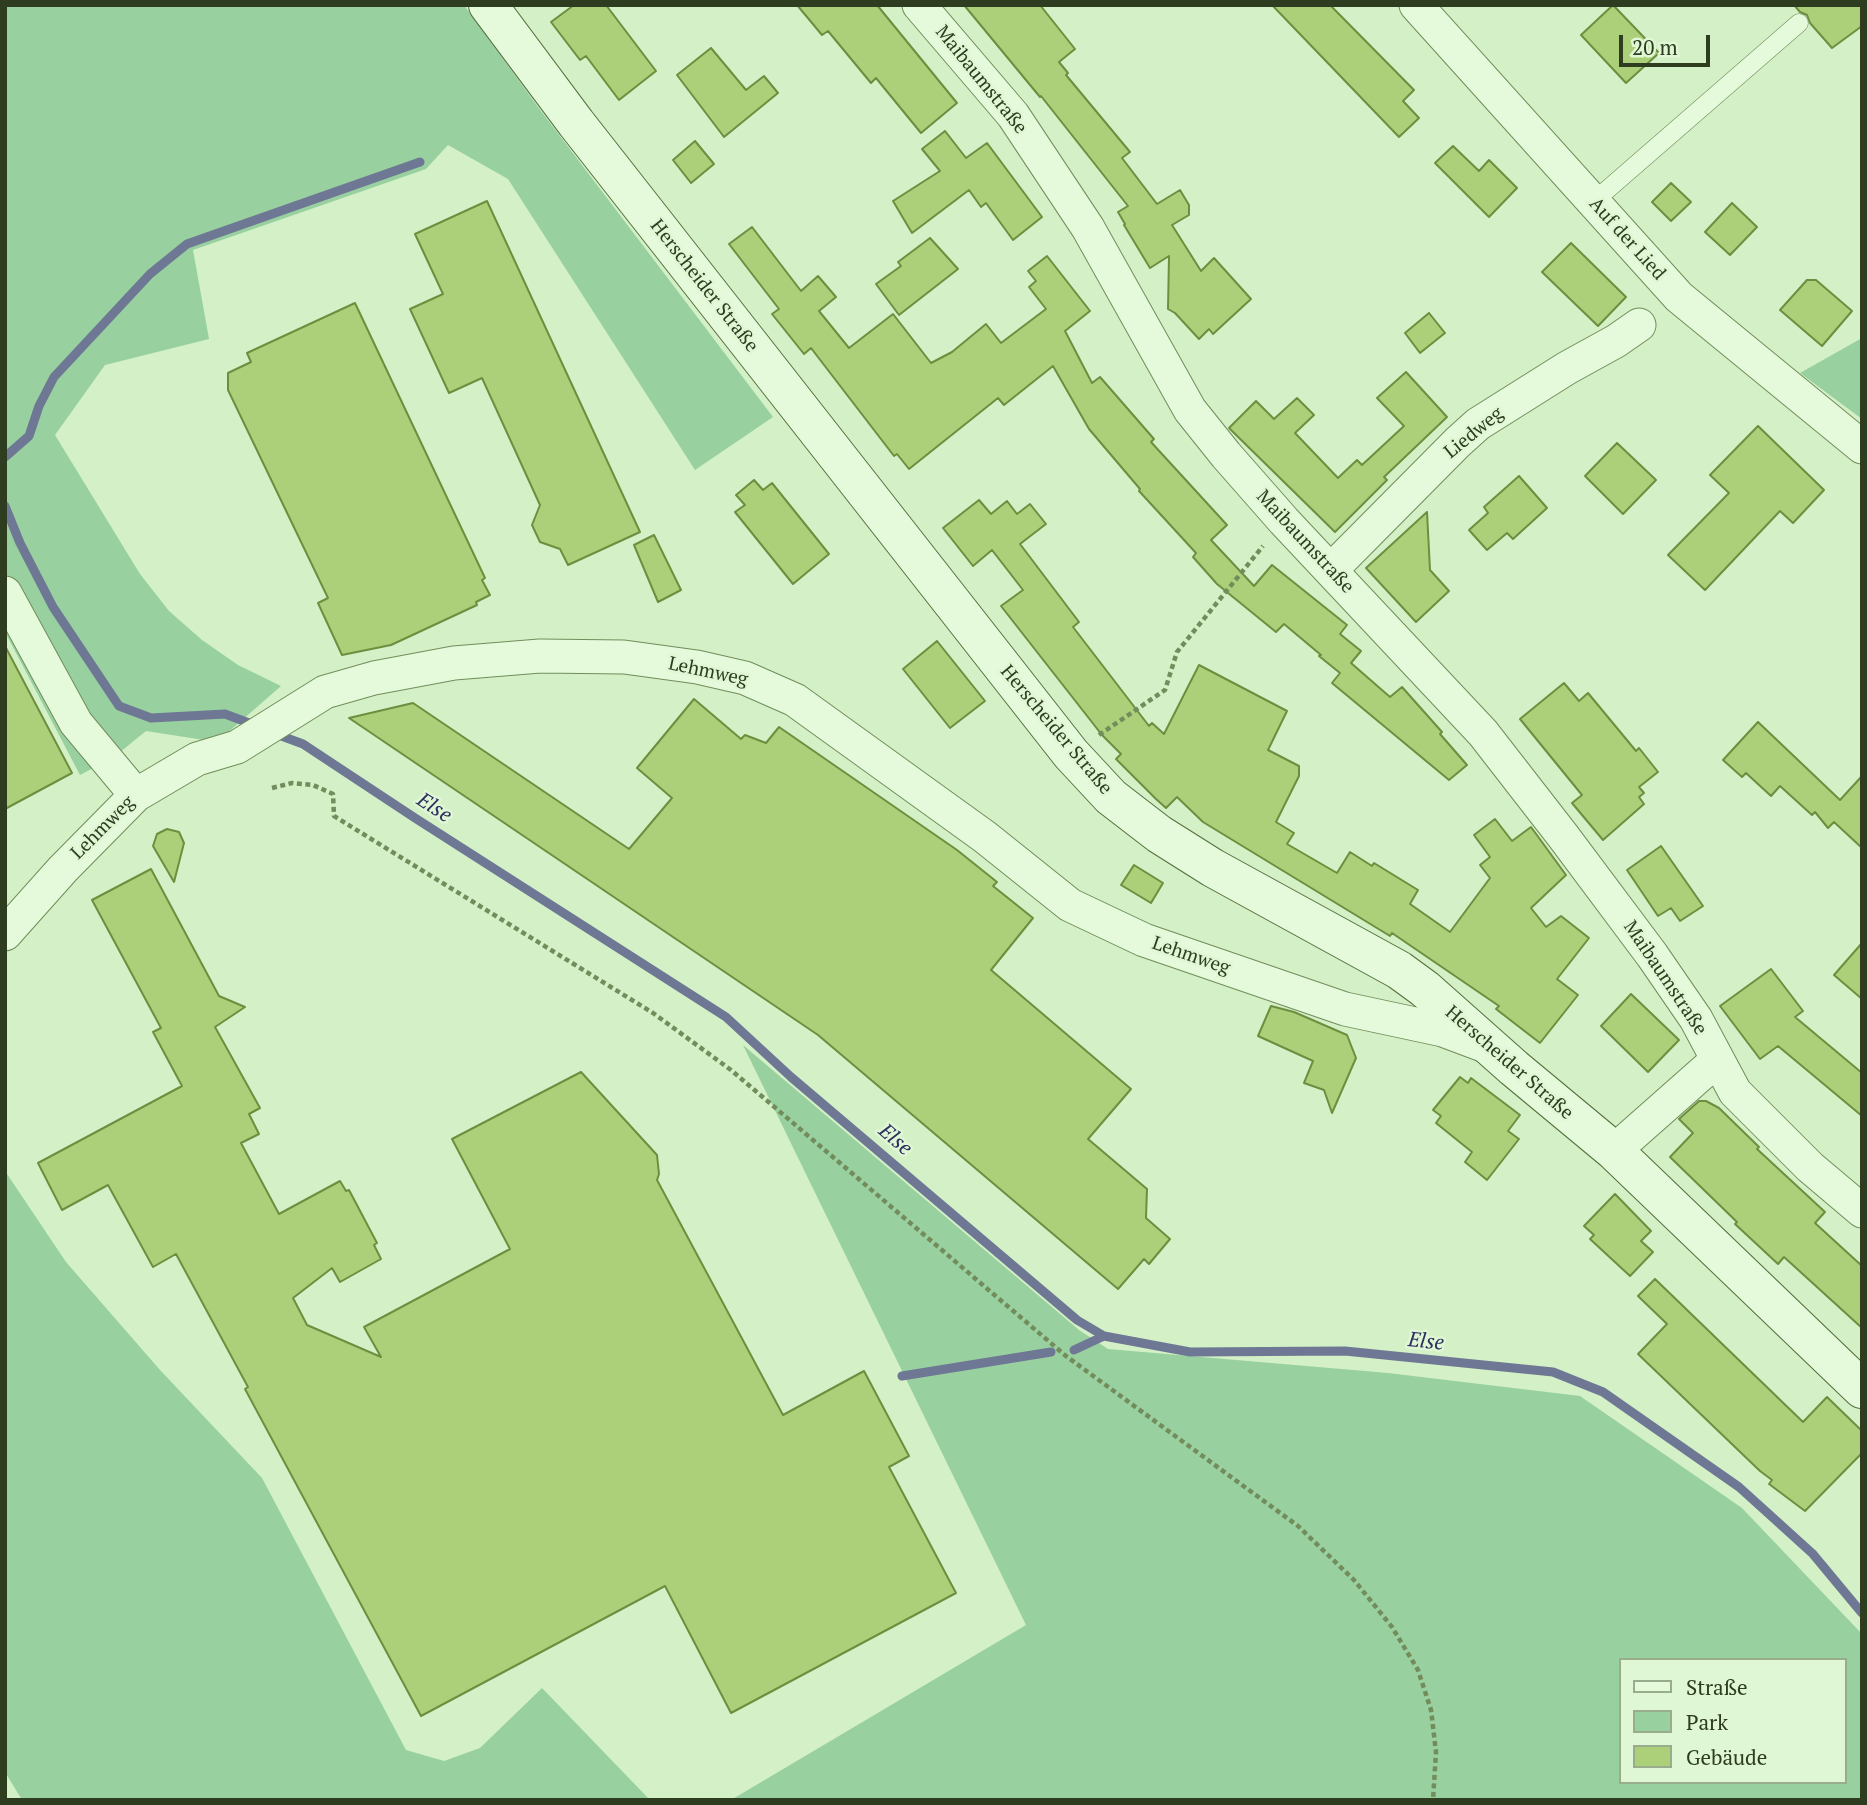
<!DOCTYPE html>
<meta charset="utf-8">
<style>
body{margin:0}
#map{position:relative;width:1867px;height:1805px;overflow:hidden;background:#d3f0c6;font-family:"PT Serif",serif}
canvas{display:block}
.frame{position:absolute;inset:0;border:7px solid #2e3d1f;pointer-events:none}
.legend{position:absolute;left:1619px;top:1658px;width:228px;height:126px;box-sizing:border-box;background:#e0f7d6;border:2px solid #99ad8d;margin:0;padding:9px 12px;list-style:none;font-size:21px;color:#2e3d1f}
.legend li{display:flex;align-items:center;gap:14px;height:35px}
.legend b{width:35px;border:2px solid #99ad8d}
.scale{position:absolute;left:1619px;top:35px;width:91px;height:32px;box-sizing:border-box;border:4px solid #2e3d1f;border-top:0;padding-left:9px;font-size:21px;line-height:24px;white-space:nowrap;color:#2e3d1f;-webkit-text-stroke:5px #e0f7d6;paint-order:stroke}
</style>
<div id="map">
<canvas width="1867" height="1805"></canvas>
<div class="frame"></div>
<ul class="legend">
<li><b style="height:9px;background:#e4fada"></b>Straße</li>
<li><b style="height:19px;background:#99d0a0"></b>Park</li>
<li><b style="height:19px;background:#acd07a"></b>Gebäude</li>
</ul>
<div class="scale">20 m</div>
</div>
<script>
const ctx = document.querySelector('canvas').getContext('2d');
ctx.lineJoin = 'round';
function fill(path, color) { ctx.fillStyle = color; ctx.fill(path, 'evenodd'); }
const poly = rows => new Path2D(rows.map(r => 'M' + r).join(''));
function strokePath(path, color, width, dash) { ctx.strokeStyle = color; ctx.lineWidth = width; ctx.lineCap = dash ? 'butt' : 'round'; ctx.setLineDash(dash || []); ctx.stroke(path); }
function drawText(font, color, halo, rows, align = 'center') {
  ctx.font = font + ' "PT Serif",serif'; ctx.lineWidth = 5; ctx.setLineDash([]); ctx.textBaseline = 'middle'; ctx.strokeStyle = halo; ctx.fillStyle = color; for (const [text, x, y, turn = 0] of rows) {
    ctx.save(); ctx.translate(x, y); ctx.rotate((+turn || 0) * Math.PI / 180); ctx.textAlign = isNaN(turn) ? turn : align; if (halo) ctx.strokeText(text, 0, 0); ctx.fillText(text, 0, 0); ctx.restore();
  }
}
const green = poly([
 [5,5,464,5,541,111,773,417,695,470,508,179,448,145,426,169,193,250,209,339,105,365,55,435,140,574,169,611,202,640,238,665,281,686,217,742,146,731,114,757,80,775,5,632],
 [1862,338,1862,419,1800,373],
 [743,1045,1079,1330,1108,1349,1388,1373,1580,1396,1742,1508,1862,1634,1862,1800,731,1800,1026,1625],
 [1620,1660,1844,1660,1844,1782,1620,1782],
 [5,1171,66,1262,160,1370,262,1478,406,1750,444,1761,480,1748,542,1688,650,1800,22,1800,5,1772]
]);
const stream = poly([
 [5,457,29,436,39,406,54,377,150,274,187,244,420,162],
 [5,506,20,543,53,607,119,706,151,718,225,714,257,726],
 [276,734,303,744,415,818,726,1017,791,1077,1077,1320,1104,1336,1190,1352,1345,1351,1553,1372,1603,1392,1739,1487,1813,1554,1862,1613],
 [1074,1350,1104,1336],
 [902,1376,1051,1352]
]);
const building = poly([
 [574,5,606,5,656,71,619,100,586,56,580,60,551,22,574,5],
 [797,5,877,5,957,103,921,133,876,78,871,83,828,31,822,35,797,5],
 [964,5,1040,5,1075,49,1059,62,1068,73,1066,75,1130,152,1122,158,1157,204,1180,190,1189,205,1189,215,1172,225,1201,271,1214,258,1251,299,1213,334,1209,329,1199,339,1175,313,1168,309,1169,256,1150,268,1124,225,1125,224,1118,212,1128,206,1041,96,1040,97,964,5],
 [1272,5,1330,5,1414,90,1403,101,1419,118,1399,137,1272,5],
 [1613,5,1659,53,1626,83,1581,35,1613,5],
 [1794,5,1862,5,1862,26,1832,48,1810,23,1807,15,1800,12,1794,5],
 [711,48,746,90,764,76,778,93,724,137,677,75,711,48],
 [945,131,966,158,987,143,1042,217,1013,240,986,203,981,207,969,190,912,233,893,201,940,171,922,149,945,131],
 [695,141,714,164,691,183,673,160,695,141],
 [1453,146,1479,171,1489,160,1517,188,1489,217,1435,163,1453,146],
 [1671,183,1691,202,1671,221,1652,202,1671,183],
 [487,201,640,532,568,565,560,549,540,542,532,525,540,505,482,378,449,393,410,309,443,294,415,234,487,201],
 [1732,203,1757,227,1730,255,1705,232,1732,203],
 [752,227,801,291,818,276,836,297,819,311,849,348,893,314,931,363,952,352,986,324,1001,343,1046,309,1029,287,1036,281,1028,271,1047,256,1090,311,1065,331,1092,383,1100,377,1154,439,1151,442,1227,525,1211,540,1254,586,1272,565,1347,625,1340,634,1361,651,1351,663,1390,697,1402,687,1442,732,1440,734,1467,765,1449,780,1332,683,1340,673,1319,656,1321,655,1284,624,1276,632,1217,584,1193,557,1196,553,1139,491,1140,489,1089,429,1053,366,1004,405,998,398,909,469,897,454,894,456,811,348,804,354,772,314,779,309,729,244,752,227],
 [930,238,958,269,899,315,876,284,901,266,898,262,930,238],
 [1571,243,1626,297,1598,326,1542,272,1571,243],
 [1807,280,1816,280,1852,311,1822,346,1780,310,1807,280],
 [355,303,485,578,482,580,490,595,476,602,477,605,391,645,342,655,318,603,328,598,228,390,228,373,251,362,247,353,355,303],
 [1429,313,1445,333,1420,353,1405,333,1429,313],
 [1406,372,1447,417,1384,477,1387,480,1335,532,1229,428,1256,401,1274,419,1297,398,1314,415,1295,433,1338,478,1357,460,1362,465,1404,426,1377,398,1406,372],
 [1758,426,1824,490,1793,523,1780,511,1705,590,1668,555,1729,493,1710,475,1758,426],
 [1617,443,1656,480,1623,514,1585,476,1617,443],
 [1519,476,1547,508,1513,539,1507,533,1487,550,1469,530,1488,513,1484,507,1519,476],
 [754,480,763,490,772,483,829,554,793,584,735,512,745,505,736,495,754,480],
 [979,500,991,514,1007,501,1017,514,1030,504,1046,524,1020,544,1079,622,1073,627,1149,726,1152,723,1164,734,1199,665,1287,711,1268,750,1299,766,1299,776,1276,822,1294,833,1287,844,1337,873,1350,852,1372,866,1374,863,1418,890,1410,904,1450,932,1490,878,1480,865,1490,857,1474,835,1495,819,1512,841,1531,827,1566,875,1531,908,1546,927,1561,916,1589,938,1557,979,1578,995,1540,1043,1496,1009,1499,1006,1392,933,1390,936,1203,822,1177,797,1166,808,1156,799,1116,759,1121,754,1102,735,1001,606,1023,590,992,550,973,566,943,528,979,500],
 [1427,512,1430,570,1449,591,1416,622,1366,568,1427,512],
 [654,535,681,590,658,602,634,545,654,535],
 [937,641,985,701,950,728,903,669,937,641],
 [5,646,72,773,5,809,5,646],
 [1564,683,1579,701,1588,693,1636,751,1639,748,1658,772,1639,787,1644,793,1639,797,1644,804,1603,840,1572,803,1582,795,1520,719,1564,683],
 [694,699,741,739,745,735,766,743,779,727,957,850,997,882,993,886,1033,918,991,970,1131,1089,1088,1139,1147,1189,1146,1218,1170,1239,1149,1264,1144,1259,1118,1289,818,1035,349,718,413,703,629,849,672,798,637,768,694,699],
 [1758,722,1840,800,1862,776,1862,848,1834,822,1828,828,1815,812,1812,815,1780,786,1771,796,1746,773,1742,777,1723,760,1758,722],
 [167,829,179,832,184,843,174,882,153,846,157,834,167,829],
 [1661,846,1703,906,1680,921,1671,908,1658,916,1627,870,1661,846],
 [1134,865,1163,883,1151,903,1121,885,1134,865],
 [151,869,219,996,245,1007,215,1027,260,1108,249,1114,259,1134,241,1143,279,1214,340,1181,346,1191,349,1190,377,1243,374,1245,381,1259,340,1282,332,1268,293,1298,307,1325,381,1357,364,1327,510,1249,452,1139,581,1072,657,1155,659,1174,657,1180,783,1415,864,1371,909,1456,889,1467,956,1593,731,1713,665,1586,421,1716,245,1389,248,1387,176,1254,153,1267,108,1185,62,1210,38,1163,182,1086,153,1032,161,1028,92,900,151,869],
 [1862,943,1862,999,1834,975,1862,943],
 [1771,969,1803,1011,1795,1017,1862,1073,1862,1116,1778,1046,1760,1059,1720,1006,1771,969],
 [1631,994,1679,1040,1648,1072,1601,1026,1631,994],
 [1271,1006,1294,1012,1347,1035,1356,1058,1332,1113,1324,1090,1304,1083,1313,1061,1258,1036,1271,1006],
 [1460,1077,1468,1083,1471,1078,1520,1115,1508,1131,1519,1139,1487,1180,1465,1162,1472,1152,1436,1123,1441,1116,1433,1110,1460,1077],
 [1699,1101,1706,1101,1719,1108,1759,1147,1757,1149,1825,1212,1815,1223,1862,1266,1862,1328,1784,1257,1778,1264,1735,1224,1737,1222,1670,1157,1693,1133,1679,1119,1699,1101],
 [1615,1194,1651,1231,1641,1241,1653,1252,1630,1276,1590,1239,1594,1235,1584,1226,1615,1194],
 [1655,1279,1803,1422,1827,1397,1862,1431,1862,1453,1805,1511,1769,1484,1772,1480,1760,1471,1638,1354,1667,1324,1638,1296,1655,1279]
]);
const path = poly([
 [1099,735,1165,690,1177,652,1263,546],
 [272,788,292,783,313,785,333,794,334,816,653,1013,731,1070,1066,1356,1298,1526,1354,1580,1392,1627,1418,1670,1431,1710,1436,1752,1433,1800]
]);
const lane = poly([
 [1593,202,1799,23]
]);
const street = poly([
 [919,5,1013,115,1088,228,1190,410,1226,455,1284,521,1483,733,1563,836,1652,955,1696,1019,1735,1092,1810,1167,1862,1211],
 [1416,5,1679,297,1862,447],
 [1331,570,1458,442,1478,424,1567,368,1616,341,1639,325],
 [5,593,76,723,136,795],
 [5,934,63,869,136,795,197,759,237,747,325,692,374,678,454,663,540,656,624,657,697,667,745,678,795,700,985,837,1070,905,1144,940,1345,1009,1443,1030,1483,1045],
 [1614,1151,1717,1060]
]);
const secondary = poly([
 [488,5,576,123,1071,754,1111,797,1159,834,1213,868,1399,970,1425,989,1514,1068,1614,1151,1862,1389]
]);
const streetNames = [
 ["Maibaumstraße",981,80,51],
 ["Auf der Lied",1627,239,48],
 ["Herscheider Straße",704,286,52],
 ["Liedweg",1474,433,-39],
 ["Maibaumstraße",1305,542,47],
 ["Lehmweg",708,672,12],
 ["Herscheider Straße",1056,730,50],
 ["Lehmweg",103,828,-45],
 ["Lehmweg",1191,956,19],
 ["Maibaumstraße",1665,978,56],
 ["Herscheider Straße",1509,1063,41]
];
const waterNames = [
 ["Else",434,808,33],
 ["Else",895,1140,41],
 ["Else",1426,1342,6]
];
fill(green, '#99d0a0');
strokePath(stream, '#6e7793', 9);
fill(building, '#acd07a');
strokePath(building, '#6e8e3f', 2);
strokePath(lane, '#728d5b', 19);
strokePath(street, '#728d5b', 35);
strokePath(secondary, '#566f3e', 40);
strokePath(path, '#728d5b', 4.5, [5, 3.5]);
strokePath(lane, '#e4fada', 18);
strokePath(street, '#e4fada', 33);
strokePath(secondary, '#e4fada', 38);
drawText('19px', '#2e3d1f', '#e0f7d6', streetNames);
drawText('italic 21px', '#2e305d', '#e0f7d6', waterNames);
</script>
